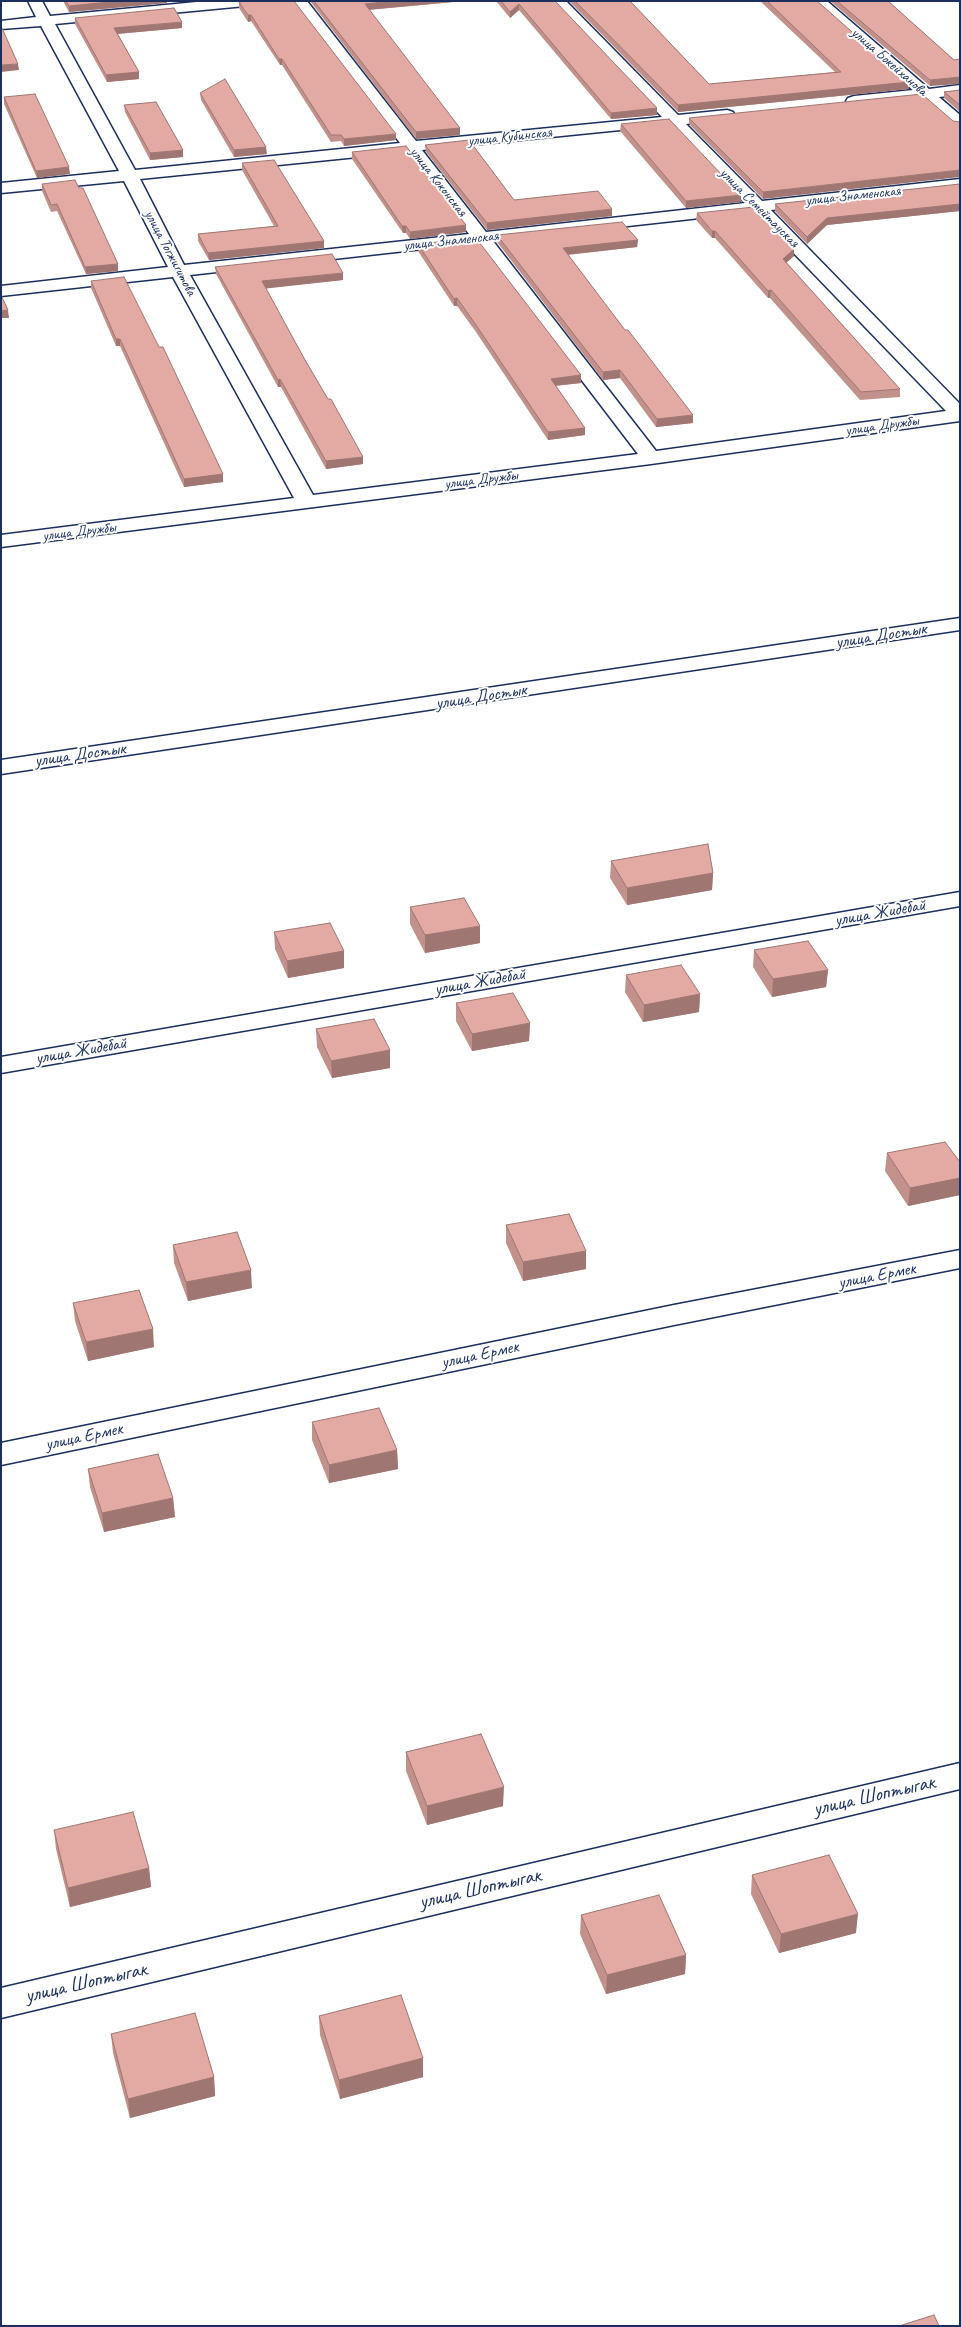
<!DOCTYPE html>
<meta charset="utf-8">
<style>
body{margin:0}
#map{position:relative;width:961px;height:2327px;overflow:hidden;background:#fff;font-family:Caveat,sans-serif}
canvas{display:block}
.frame{position:absolute;inset:0;border:2px solid #1b2f5e;pointer-events:none}
</style>
<div id="map">
<canvas width="961" height="2327"></canvas>
<div class="frame"></div>
</div>
<script>
const ctx = document.querySelector('canvas').getContext('2d');
ctx.lineJoin = 'round';
const poly = rows => new Path2D(rows.map(r => 'M' + r).join(''));
function strokePath(path, color, width, dash) { ctx.strokeStyle = color; ctx.lineWidth = width; ctx.lineCap = dash ? 'butt' : 'round'; ctx.setLineDash(dash || []); ctx.stroke(path); }
function fill(path, color) { ctx.fillStyle = color; ctx.fill(path, 'evenodd'); }
function drawText(font, color, halo, rows, align = 'center') {
  ctx.font = font + ' Caveat,sans-serif'; ctx.lineWidth = 4; ctx.setLineDash([]); ctx.textBaseline = 'middle'; ctx.strokeStyle = halo; ctx.fillStyle = color; for (const [text, x, y, turn = 0] of rows) {
    ctx.save(); ctx.translate(x, y); ctx.rotate((+turn || 0) * Math.PI / 180); ctx.textAlign = isNaN(turn) ? turn : align; if (halo) ctx.strokeText(text, 0, 0); ctx.fillText(text, 0, 0); ctx.restore();
  }
}
const minor = poly([
 [28,1,42,1,50,16,207,1,263,1,256,5,55,24,135,170,400,143,292,1,307,1,416,141,662,117,551,1,566,1,678,115,727,110,733,112,735,115,733,118,686,124,762,201,960,179,960,189,771,210,960,404,960,421,651,464,1,547,1,535,294,498,173,277,1,296,1,286,168,267,124,181,1,193,1,183,119,171,41,26,1,29,1,21,36,17,28,1],
 [670,125,745,203,486,232,422,150,670,125],
 [407,152,469,234,184,265,140,179,407,152],
 [754,212,946,411,656,451,493,241,754,212],
 [477,243,638,454,313,495,190,275,477,243],
 [811,1,827,1,929,89,960,85,960,95,939,97,960,115,960,128,954,126,922,99,854,106,848,104,846,101,848,98,854,96,913,90,811,1],
 [960,618,960,630,1,774,1,760,960,618],
 [960,892,960,906,1,1073,1,1057,960,892],
 [960,1250,960,1268,674,1325,1,1465,1,1443,674,1305,960,1250],
 [960,1763,960,1789,1,2018,1,1988,960,1763]
]);
const wall = poly([
 [63,1,167,1,167,3,69,12],
 [310,1,464,1,369,10,460,135,416,139],
 [496,1,555,1,657,115,611,119,519,10,510,18],
 [569,1,630,1,709,84,835,72,760,1,817,1,909,89,678,112],
 [830,1,888,1,954,60,930,86],
 [239,2,396,134,396,140,344,146,341,141,331,142,282,65,280,65,251,21,248,22,239,8],
 [75,18,182,28,118,34,139,72,139,79,107,82,75,24],
 [960,90,960,112,944,98,944,92],
 [200,93,267,154,234,157,201,100],
 [4,97,70,174,37,178,4,104],
 [124,105,183,150,183,157,150,160,125,112],
 [689,118,953,121,763,199,689,124],
 [621,124,741,202,686,208,620,131],
 [425,145,514,200,612,216,487,230,426,152],
 [352,152,466,225,466,232,410,239,406,233,403,233,352,159],
 [242,163,324,248,209,260,198,241,198,234,274,226,242,170],
 [42,184,118,271,86,274,57,211,51,212,42,191],
 [960,184,960,211,827,225,807,244,775,211,775,204],
 [697,213,794,256,786,262,900,389,900,397,860,400,770,298,768,298,715,238,712,238,696,220],
 [497,235,638,240,637,247,568,255,693,423,656,427,620,378,603,380,497,242],
 [418,244,581,375,581,383,556,386,585,428,585,435,548,440,476,332,457,306,454,306,418,251],
 [215,267,343,280,265,288,363,464,326,469,281,387,278,387,216,274],
 [91,281,159,347,223,482,184,487,120,346,116,346,91,288],
 [611,861,713,873,712,890,627,905,610,878],
 [410,907,480,943,425,953,410,924],
 [274,932,344,951,344,968,288,978,275,949],
 [754,950,828,970,826,987,772,997,753,967],
 [626,975,700,994,699,1012,643,1022,625,992],
 [456,1003,530,1023,529,1041,472,1051,456,1021],
 [316,1029,390,1050,390,1068,332,1078,317,1047],
 [887,1153,960,1162,960,1195,908,1206,885,1171],
 [506,1225,586,1251,586,1269,523,1281,506,1243],
 [173,1245,252,1288,188,1301,174,1263],
 [73,1303,154,1347,88,1361,75,1321],
 [312,1422,397,1450,398,1469,329,1483,312,1440],
 [88,1469,173,1498,175,1517,104,1532,90,1487],
 [406,1752,503,1806,427,1825,406,1771],
 [54,1830,149,1868,151,1887,70,1907,56,1849],
 [752,1875,856,1933,779,1953,751,1894],
 [581,1915,686,1955,685,1974,606,1994,580,1934],
 [319,2016,423,2058,423,2077,340,2099,320,2035],
 [111,2034,214,2077,215,2096,130,2118,113,2053]
]);
const shadedWall = poly([
 [119,1,167,1,167,3,69,12,69,6],
 [393,1,464,1,365,10,365,4],
 [519,4,519,10,510,18,510,12],
 [248,15,251,15,251,21,248,22],
 [182,22,182,28,115,34,114,28],
 [279,59,282,59,282,65,280,65],
 [18,64,19,70,1,72,1,65],
 [139,72,139,79,107,82,106,75],
 [960,77,960,84,930,86,930,80],
 [909,82,909,89,678,112,678,105],
 [657,108,657,115,611,119,611,113],
 [460,128,460,135,416,139,416,132],
 [396,134,396,140,344,146,344,139],
 [266,147,267,154,234,157,234,150],
 [183,150,183,157,150,160,150,153],
 [69,167,70,174,37,178,36,171],
 [960,170,960,177,763,199,763,192],
 [741,195,741,202,686,208,686,201],
 [960,204,960,211,827,225,807,244,807,237,827,218],
 [612,209,612,216,487,230,487,223],
 [466,225,466,232,410,239,410,232],
 [402,226,406,226,406,233,403,233],
 [712,231,715,231,715,238,712,238],
 [638,240,637,247,563,255,563,248],
 [324,241,324,248,209,260,208,253],
 [794,249,794,256,783,266,783,259],
 [118,264,118,271,86,274,85,267],
 [343,273,343,280,262,289,262,281],
 [771,290,770,298,768,298,768,291],
 [457,298,457,306,454,306,454,299],
 [8,310,9,318,1,318,1,311],
 [116,339,120,339,120,346,116,346],
 [620,370,620,378,603,380,603,372],
 [581,375,581,383,551,386,551,379],
 [280,379,281,387,278,387,278,380],
 [693,415,693,423,656,427,657,419],
 [585,428,585,435,548,440,548,432],
 [363,457,363,464,326,469,326,461],
 [223,474,223,482,184,487,184,479],
 [713,873,712,890,627,905,627,888],
 [480,926,480,943,425,953,425,935],
 [344,951,344,968,288,978,287,961],
 [828,970,826,987,772,997,773,979],
 [700,994,699,1012,643,1022,644,1005],
 [530,1023,529,1041,472,1051,472,1034],
 [390,1050,390,1068,332,1078,331,1061],
 [960,1178,960,1195,908,1206,910,1188],
 [586,1251,586,1269,523,1281,523,1262],
 [251,1270,252,1288,188,1301,186,1282],
 [153,1329,154,1347,88,1361,86,1342],
 [397,1450,398,1469,329,1483,329,1465],
 [173,1498,175,1517,104,1532,102,1513],
 [504,1787,503,1806,427,1825,427,1806],
 [149,1868,151,1887,70,1907,68,1888],
 [858,1914,856,1933,779,1953,781,1934],
 [686,1955,685,1974,606,1994,607,1975],
 [423,2058,423,2077,340,2099,339,2080],
 [214,2077,215,2096,130,2118,128,2099]
]);
const building = poly([
 [66,1,119,1,69,6,66,1],
 [248,1,294,1,396,134,344,139,341,135,331,135,282,59,279,59,251,15,248,15,239,2,248,1],
 [314,1,393,1,365,4,460,128,416,132,314,1],
 [501,1,555,1,657,108,611,113,519,4,510,12,501,1],
 [575,1,630,1,709,84,841,72,767,1,817,1,909,82,678,105,575,1],
 [837,1,888,1,954,60,960,59,960,77,930,80,837,1],
 [174,8,182,22,114,28,139,72,106,75,75,18,174,8],
 [1,28,2,28,18,64,1,65,1,28],
 [225,79,266,147,234,150,200,93,225,79],
 [960,90,960,105,944,92,960,90],
 [35,94,69,167,36,171,4,97,35,94],
 [922,94,953,121,960,122,960,170,763,192,689,118,922,94],
 [156,102,183,150,150,153,124,105,156,102],
 [669,119,741,195,686,201,621,124,669,119],
 [469,140,514,200,598,191,612,209,487,223,425,145,469,140],
 [406,146,466,225,410,232,406,226,402,226,352,152,406,146],
 [274,160,324,241,208,253,198,234,278,226,242,163,274,160],
 [75,180,79,188,83,188,118,264,85,267,57,204,51,205,42,184,75,180],
 [960,184,960,204,827,218,807,237,775,204,960,184],
 [754,207,794,249,783,259,900,389,861,392,771,290,768,291,715,231,712,231,697,213,754,207],
 [622,222,638,240,563,248,625,330,628,330,693,415,657,419,620,370,603,372,497,235,622,222],
 [476,238,581,375,551,379,585,428,548,432,476,325,457,298,454,299,418,244,476,238],
 [332,254,343,273,262,281,305,360,328,399,331,399,363,457,326,461,280,379,278,380,215,267,332,254],
 [124,277,159,347,163,347,223,474,184,479,120,339,116,339,91,281,124,277],
 [1,295,8,310,1,311,1,295],
 [708,844,713,873,627,888,611,861,708,844],
 [464,898,480,926,425,935,410,907,464,898],
 [330,923,344,951,287,961,274,932,330,923],
 [808,941,828,970,773,979,754,950,808,941],
 [681,965,700,994,644,1005,626,975,681,965],
 [513,993,530,1023,472,1034,456,1003,513,993],
 [374,1019,390,1050,331,1061,316,1029,374,1019],
 [945,1142,960,1162,960,1178,910,1188,887,1153,945,1142],
 [569,1214,586,1251,523,1262,506,1225,569,1214],
 [237,1232,251,1270,186,1282,173,1245,237,1232],
 [139,1290,153,1329,86,1342,73,1303,139,1290],
 [379,1408,397,1450,329,1465,312,1422,379,1408],
 [158,1454,173,1498,102,1513,88,1469,158,1454],
 [481,1734,504,1787,427,1806,406,1752,481,1734],
 [133,1812,149,1868,68,1888,54,1830,133,1812],
 [829,1855,858,1914,781,1934,752,1875,829,1855],
 [659,1895,686,1955,607,1975,581,1915,659,1895],
 [401,1995,423,2058,339,2080,319,2016,401,1995],
 [195,2013,214,2077,128,2099,111,2034,195,2013],
 [934,2315,939,2326,899,2326,934,2315]
]);
const farStreetnames = [
 ["улица Бокейханова",889,62,41],
 ["улица Кубинская",510,137,-6],
 ["улица Коконская",438,182,52],
 ["улица Знаменская",853,196,-6],
 ["улица Семейтауская",759,208,45],
 ["улица Знаменская",451,241,-6],
 ["улица Тогжигитова",170,253,62],
 ["улица Дружбы",882,426,-8],
 ["улица Дружбы",481,480,-7],
 ["улица Дружбы",79,532,-7]
];
const streetNames = [
 ["улица Достык",881,636,-9],
 ["улица Достык",481,697,-9],
 ["улица Достык",80,755,-8],
 ["улица Жидебай",880,913,-10],
 ["улица Жидебай",480,982,-10],
 ["улица Жидебай",81,1051,-10],
 ["улица Ермек",877,1276,-11],
 ["улица Ермек",480,1355,-12],
 ["улица Ермек",84,1437,-12]
];
const nearStreetnames = [
 ["улица Шоптыгак",874,1796,-13],
 ["улица Шоптыгак",480,1889,-13],
 ["улица Шоптыгак",86,1983,-13]
];
strokePath(minor, '#1b2f5e', 3);
fill(minor, '#fff');
fill(wall, '#c3918c');
fill(shadedWall, '#9f7672');
fill(building, '#e3a9a3');
strokePath(building, '#9f7672', 1);
drawText('15px', '#1b2f5e', '#fff', farStreetnames);
drawText('18px', '#1b2f5e', '#fff', streetNames);
drawText('21px', '#1b2f5e', '#fff', nearStreetnames);
</script>
